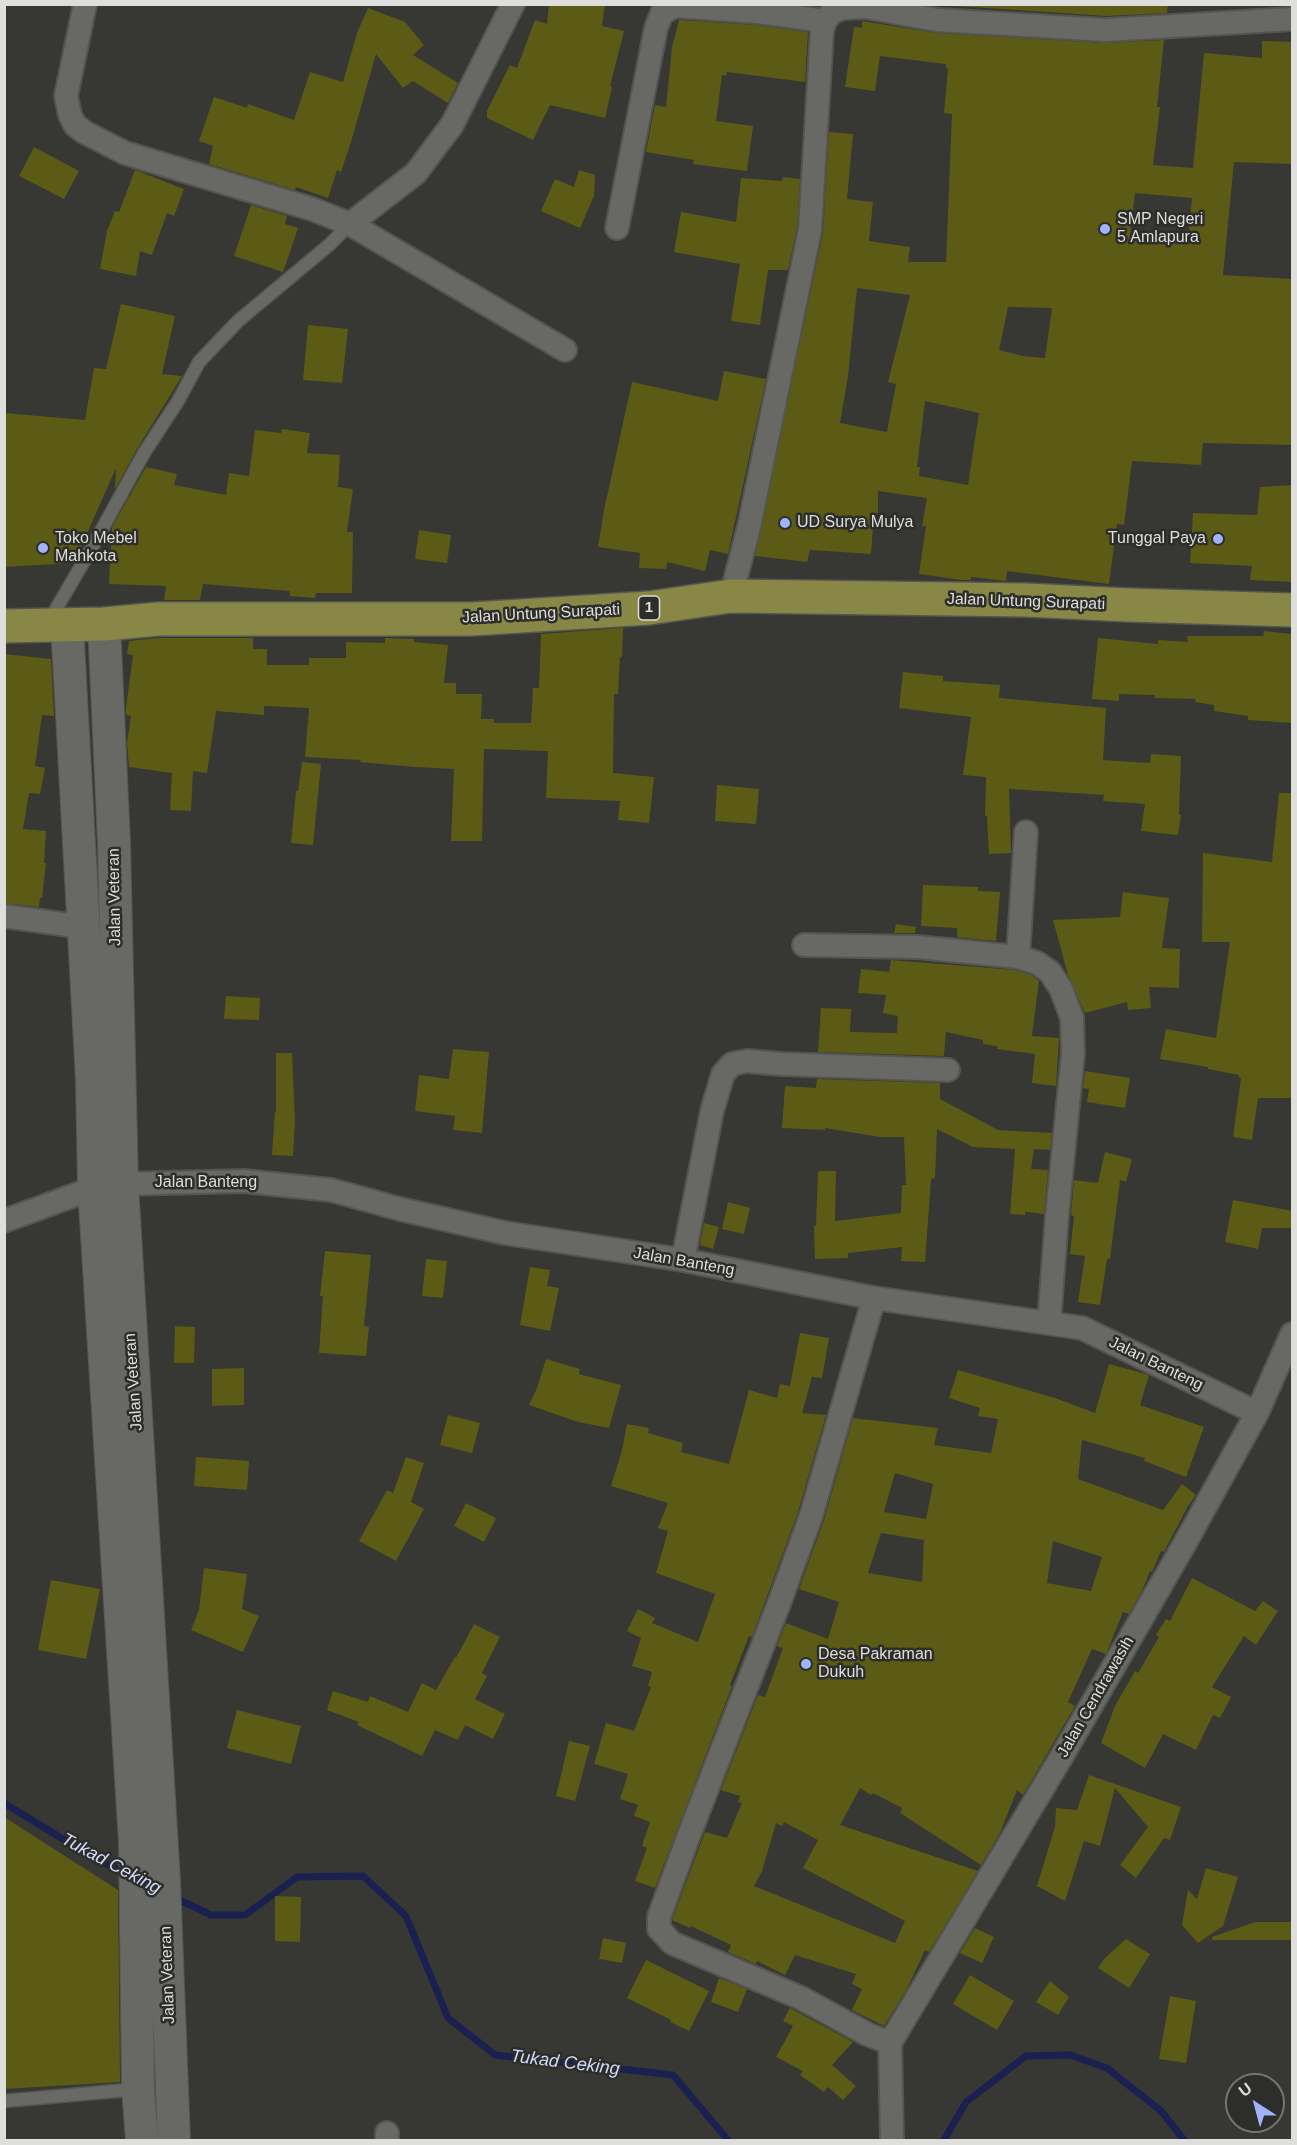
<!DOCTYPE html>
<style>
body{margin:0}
#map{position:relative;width:1297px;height:2145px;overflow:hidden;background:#373733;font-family:Helvetica,sans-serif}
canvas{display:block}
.frame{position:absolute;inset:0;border:6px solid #dededc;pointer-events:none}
.north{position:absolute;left:1225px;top:2073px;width:60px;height:60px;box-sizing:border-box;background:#2d2d29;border:2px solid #747471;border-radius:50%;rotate:324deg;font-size:16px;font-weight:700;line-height:24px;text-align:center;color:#dededc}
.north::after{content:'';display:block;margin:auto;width:21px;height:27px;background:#a1b3fd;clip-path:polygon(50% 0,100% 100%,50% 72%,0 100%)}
</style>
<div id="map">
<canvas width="1297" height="2145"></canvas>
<div class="frame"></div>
<div class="north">U</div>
</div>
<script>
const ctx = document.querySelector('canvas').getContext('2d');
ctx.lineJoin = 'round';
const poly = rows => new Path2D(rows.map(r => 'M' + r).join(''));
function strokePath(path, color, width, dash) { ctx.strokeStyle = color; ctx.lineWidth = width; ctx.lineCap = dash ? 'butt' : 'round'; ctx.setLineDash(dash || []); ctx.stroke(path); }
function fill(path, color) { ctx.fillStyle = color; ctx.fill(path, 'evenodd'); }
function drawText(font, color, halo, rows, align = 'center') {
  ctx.font = font + ' Helvetica,sans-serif'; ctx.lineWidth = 5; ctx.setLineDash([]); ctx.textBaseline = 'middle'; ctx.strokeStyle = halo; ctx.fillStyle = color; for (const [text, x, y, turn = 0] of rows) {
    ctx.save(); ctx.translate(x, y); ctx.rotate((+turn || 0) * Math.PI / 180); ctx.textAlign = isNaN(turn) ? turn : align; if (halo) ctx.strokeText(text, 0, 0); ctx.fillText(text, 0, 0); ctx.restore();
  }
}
const stream = poly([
 [4,1803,94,1858,127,1874],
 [174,1897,211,1915,245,1915,297,1877,363,1876,406,1916,448,2018,495,2055,673,2075,728,2140],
 [944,2140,966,2102,1026,2056,1070,2055,1107,2068,1161,2111,1184,2140]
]);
const building = poly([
 [549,4,605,4,602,26,624,31,610,86,612,87,605,118,550,105,533,140,487,118,487,111,510,65,517,68,535,20,547,24],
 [927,4,1168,4,1167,13,1106,16],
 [368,8,405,22,424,45,413,55,458,83,448,103,413,81,403,88,376,54,351,142,341,172,337,170,328,198,296,187,295,190,209,164,213,146,199,141,214,97,247,108,248,104,294,120,310,72,343,82,357,33],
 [679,20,757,25,808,32,805,82,727,72,726,76,722,75,716,121,753,126,747,171,693,164,694,160,646,152,655,105,666,107,672,47],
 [862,21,936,33,1105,43,1164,40,1157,107,1160,107,1153,165,1193,168,1204,53,1262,58,1262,41,1293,42,1291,164,1234,162,1223,275,1293,279,1293,445,1203,443,1201,465,1132,461,1124,525,1117,524,1109,584,1007,571,1006,581,971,577,971,580,962,580,919,574,926,526,922,526,927,498,878,491,878,513,874,513,871,554,810,550,807,562,755,556,823,233,829,132,853,134,847,199,873,202,869,241,910,247,908,262,946,262,952,114,944,113,948,69,946,68,946,64,880,56,875,91,845,87,854,27,862,28],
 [1135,193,1192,198,1188,240,1130,235],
 [857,288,910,295,888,382,896,384,887,432,840,423,848,376],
 [1008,307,1052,308,1045,358,1023,356,999,350],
 [925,401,979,413,968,485,919,476,920,467,917,467],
 [34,147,79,171,64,199,19,176],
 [135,170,184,189,174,216,167,213,152,255,140,251,136,276,100,269,107,231,115,211,119,212],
 [579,170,595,175,594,196,580,228,541,211,555,179,574,187],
 [783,177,800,179,797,228,788,270,768,270,760,325,731,321,740,264,674,252,681,212,736,222,741,178,782,181],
 [251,205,287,216,285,224,298,228,283,272,234,256],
 [121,304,175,316,162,374,182,376,137,449,115,489,116,468,74,563,4,567,4,413,85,420,94,368,106,369],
 [308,325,348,329,342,383,303,380],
 [724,371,766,379,728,554,710,550,705,571,667,562,666,569,639,568,640,553,598,547,604,510,632,382,718,401],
 [282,429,310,433,307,453,340,455,338,487,353,489,347,532,353,532,352,593,316,593,315,598,290,596,290,591,203,584,200,600,164,600,166,586,109,584,112,527,146,467,177,474,174,485,226,495,229,473,249,476,255,430,281,433],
 [1293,485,1292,582,1250,580,1252,566,1190,563,1193,513,1257,515,1260,487],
 [419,530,451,535,447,563,415,559],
 [623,628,622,657,620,657,618,694,614,694,613,773,654,777,649,823,618,820,620,801,546,798,548,751,484,749,482,841,451,841,454,769,415,767,360,762,361,760,305,757,309,708,264,706,264,715,216,711,207,773,193,771,191,811,170,810,172,773,129,767,127,743,131,716,126,715,126,708,133,655,127,654,129,641,160,638,253,638,253,649,267,649,267,665,309,665,309,658,346,658,346,642,385,643,385,638,388,638,414,639,414,642,448,645,444,683,456,683,456,694,482,694,481,719,494,719,494,723,531,723,533,688,539,688,541,634],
 [1264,631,1293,634,1293,723,1248,720,1248,716,1214,711,1214,705,1195,702,1196,699,1155,698,1155,695,1119,694,1119,701,1092,699,1098,638,1158,644,1158,640,1188,642,1187,636,1263,636],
 [4,654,51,659,54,716,42,715,35,766,45,768,40,794,29,793,23,829,46,831,44,863,46,863,42,898,40,898,39,907,4,903],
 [903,672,943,676,943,681,1000,685,999,698,1106,708,1103,760,1150,763,1151,754,1181,756,1179,814,1181,815,1178,835,1141,831,1145,804,1103,801,1104,795,1009,789,1011,853,989,854,987,816,985,816,986,777,963,775,971,717,899,708],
 [302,762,321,764,313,845,291,843,296,791,298,791],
 [717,785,759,789,756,824,715,821],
 [1279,793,1293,793,1293,1098,1258,1098,1252,1140,1233,1137,1241,1078,1238,1077,1239,1075,1208,1069,1208,1067,1160,1059,1166,1029,1216,1038,1230,942,1202,942,1203,853,1272,862],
 [923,885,978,887,978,891,1000,892,996,941,957,937,957,928,921,926],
 [1123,892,1169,898,1162,948,1180,949,1179,988,1149,987,1151,1008,1128,1010,1127,1002,1085,1013,1068,975,1053,920,1120,917],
 [896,924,916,927,915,933,894,933],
 [891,960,1015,970,1031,975,1039,981,1032,1036,1059,1038,1056,1086,1032,1083,1035,1054,997,1049,997,1046,983,1044,983,1040,946,1032,944,1056,818,1052,821,1008,851,1009,850,1032,897,1033,898,1012,898,1016,883,1013,886,995,858,993,861,969,889,972],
 [226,996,260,998,259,1020,224,1019],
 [453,1049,489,1052,482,1133,453,1130,455,1116,415,1111,419,1075,449,1079],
 [276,1053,292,1053,295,1121,293,1156,272,1155,275,1111,276,1112],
 [1085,1071,1130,1078,1125,1108,1087,1102,1089,1089,1083,1088],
 [817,1079,940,1083,940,1099,998,1130,1052,1133,1050,1150,1034,1149,1031,1169,1048,1170,1044,1214,1025,1212,1025,1215,1010,1214,1015,1149,973,1147,937,1129,935,1178,931,1179,925,1262,901,1261,902,1247,848,1253,848,1258,815,1259,814,1226,816,1226,818,1171,836,1171,835,1221,901,1213,902,1185,906,1185,904,1137,880,1137,825,1128,825,1130,782,1128,785,1086,816,1088],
 [1105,1152,1132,1159,1126,1182,1120,1180,1110,1259,1107,1259,1100,1305,1078,1302,1085,1256,1070,1254,1074,1216,1071,1215,1074,1180,1098,1183],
 [1233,1200,1293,1211,1293,1228,1262,1228,1258,1249,1225,1242],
 [728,1202,750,1208,744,1234,722,1229],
 [704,1223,719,1227,713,1249,700,1245],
 [325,1251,371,1255,364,1326,369,1327,366,1356,319,1353,323,1296,320,1296],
 [426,1259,447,1261,443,1298,422,1296],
 [530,1267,550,1270,547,1286,559,1288,550,1331,520,1325],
 [175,1326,195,1327,194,1363,174,1363],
 [800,1333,829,1338,822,1378,812,1377,802,1413,826,1415,798,1512,752,1637,749,1636,730,1685,732,1686,655,1888,635,1881,647,1848,642,1846,650,1822,634,1816,638,1805,620,1799,628,1774,594,1764,606,1723,634,1731,651,1687,648,1686,652,1672,632,1666,641,1638,627,1631,638,1609,655,1618,652,1623,698,1642,715,1594,656,1573,668,1531,658,1528,668,1503,611,1486,622,1450,627,1424,649,1428,648,1433,683,1443,681,1452,729,1464,749,1390,777,1398,780,1384,790,1386],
 [546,1359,580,1369,579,1374,621,1385,609,1428,578,1422,529,1405,537,1388],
 [1109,1364,1149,1375,1140,1405,1204,1427,1186,1477,1144,1461,1145,1458,1082,1440,1078,1479,1163,1510,1182,1484,1196,1495,1188,1506,1164,1552,1161,1551,1152,1572,1150,1571,1142,1591,1129,1614,1123,1612,1106,1654,1092,1649,1068,1702,1075,1706,1023,1795,1017,1790,1000,1833,981,1865,900,1813,902,1808,873,1793,871,1795,860,1788,840,1825,978,1871,929,1952,925,1950,907,1989,884,2026,852,2010,862,1989,852,1984,856,1974,795,1955,785,1975,757,1961,756,1964,728,1952,731,1945,691,1926,690,1928,672,1920,705,1832,727,1838,742,1803,738,1802,740,1796,721,1790,758,1695,765,1697,783,1648,777,1646,786,1623,828,1639,839,1602,799,1589,824,1520,853,1418,938,1428,934,1445,991,1453,998,1419,978,1416,980,1408,949,1398,958,1370,1055,1398,1095,1413],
 [895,1473,933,1484,926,1519,884,1512],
 [881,1533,924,1540,922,1582,868,1573],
 [1053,1541,1102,1557,1091,1591,1047,1583],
 [784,1822,818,1840,803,1868,905,1921,895,1943,754,1886,762,1871,776,1823,782,1826],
 [244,1368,244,1405,212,1406,212,1369],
 [448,1415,480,1423,472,1453,440,1445],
 [196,1457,249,1461,247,1490,194,1486],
 [406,1457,424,1463,411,1502,424,1509,396,1561,359,1541,387,1490,393,1493],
 [466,1503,496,1518,484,1542,454,1526],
 [204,1568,247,1574,242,1609,259,1616,243,1652,191,1630,199,1610],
 [1192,1578,1255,1611,1263,1601,1278,1611,1256,1645,1244,1636,1212,1687,1231,1697,1220,1718,1213,1715,1196,1750,1163,1734,1145,1768,1101,1743,1115,1706,1135,1671,1138,1673,1159,1637,1156,1635,1166,1619,1170,1621],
 [51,1580,100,1589,86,1659,38,1650],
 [474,1624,500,1637,482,1673,487,1676,475,1699,505,1714,493,1739,465,1725,458,1740,435,1730,422,1756,357,1725,359,1722,327,1710,333,1691,368,1702,370,1696,408,1712,422,1683,436,1690,455,1657,456,1658],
 [237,1710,301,1726,291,1764,227,1748],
 [569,1741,590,1746,575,1801,556,1796],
 [1089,1775,1181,1807,1170,1840,1164,1838,1136,1878,1120,1865,1148,1827,1115,1788,1100,1846,1084,1841,1065,1901,1037,1886,1055,1827,1056,1808,1077,1810],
 [4,1817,118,1890,120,2082,4,2089],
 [1206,1868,1238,1877,1223,1926,1198,1943,1182,1925,1188,1890,1197,1899],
 [275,1896,301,1897,300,1942,275,1941],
 [1255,1922,1293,1922,1293,1940,1212,1940,1212,1937],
 [975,1928,994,1937,982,1963,960,1953],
 [603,1938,626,1943,622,1963,599,1959],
 [1126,1939,1150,1954,1129,1988,1098,1968,1105,1958],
 [646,1960,709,1991,689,2031,670,2022,671,2020,627,1998],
 [970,1975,1014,2001,997,2030,953,2004],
 [719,1978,747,1989,738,2012,711,2002],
 [1050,1981,1069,1997,1058,2015,1036,2002],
 [1170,1996,1196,2001,1186,2063,1159,2059],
 [790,2008,853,2042,832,2065,856,2086,843,2100,828,2087,824,2092,800,2075,803,2071,776,2057,793,2026,783,2021]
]);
const service = poly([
 [49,621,90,551,144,453,178,401,199,362,238,321,329,245,350,224],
 [4,2101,138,2089]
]);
const minor = poly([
 [85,4,66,96,70,115,75,125,84,132,125,153,312,209,350,224,565,350],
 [350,224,416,173,436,146,452,125,513,4],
 [617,228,656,28,662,13,675,6,758,12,825,21],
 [731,596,749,527,810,230,822,31,825,21,832,12,844,8,866,7,937,20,1106,30,1292,19],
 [4,916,83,927],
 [804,945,918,947,1018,957,1037,963,1050,972,1061,989,1072,1018,1073,1053,1057,1216,1049,1323],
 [1018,957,1026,832],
 [4,1221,94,1188,122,1184,244,1181,331,1190,400,1209,505,1233,683,1260,874,1298,1082,1328,1257,1413],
 [683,1260,712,1111,723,1074,732,1064,747,1061,782,1064,948,1070],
 [874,1298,811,1516,780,1601,689,1835,659,1917,659,1929,672,1943,801,1998,867,2034,890,2043,1062,1756,1184,1545,1257,1413,1292,1334],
 [890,2043,892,2140],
 [387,2133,387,2140]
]);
const secondary = poly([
 [67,624,92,1080,94,1188,135,1842,138,2089,142,2140],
 [104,624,114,843,122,1184,164,1881,174,2140]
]);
const trunk = poly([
 [4,626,104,624,159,619,472,619,649,608,731,596,1026,600,1128,605,1292,610]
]);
const markers = [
 [1105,229,6,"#a1b3fd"],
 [785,523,6,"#a1b3fd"],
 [1218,539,6,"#a1b3fd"],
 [43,548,6,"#a1b3fd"],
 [806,1664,6,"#a1b3fd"]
];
const shields = [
 [649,608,21]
];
const shieldNames = [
 ["1",649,608]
];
const poiNames = [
 ["SMP Negeri",1117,220],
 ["5 Amlapura",1117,238],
 ["UD Surya Mulya",797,523],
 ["Toko Mebel",55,539],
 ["Mahkota",55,557],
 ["Tunggal Paya",1206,539,"right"],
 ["Desa Pakraman",818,1655],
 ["Dukuh",818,1673]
];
const streetNames = [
 ["Jalan Untung Surapati",1026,602,2],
 ["Jalan Untung Surapati",541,614,-3],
 ["Jalan Veteran",115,897,-91],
 ["Jalan Banteng",206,1183],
 ["Jalan Banteng",684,1262,10],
 ["Jalan Banteng",1156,1364,26],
 ["Jalan Veteran",134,1382,-94],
 ["Jalan Cendrawasih",1096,1697,-60],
 ["Jalan Veteran",168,1975,-92]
];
const waterNames = [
 ["Tukad Ceking",111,1864,28],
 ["Tukad Ceking",565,2063,7]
];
strokePath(stream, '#1a2151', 7);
fill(building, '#5c5b16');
strokePath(service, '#545451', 15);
strokePath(minor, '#545451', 26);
strokePath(secondary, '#545451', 34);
strokePath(trunk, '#545451', 36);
strokePath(service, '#686864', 12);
strokePath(minor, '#686864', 22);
strokePath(secondary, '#686864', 32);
strokePath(trunk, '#888745', 33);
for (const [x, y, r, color] of markers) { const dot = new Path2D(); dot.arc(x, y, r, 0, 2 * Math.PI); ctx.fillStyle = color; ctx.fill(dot); strokePath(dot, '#2d2d29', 2); }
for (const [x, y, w] of shields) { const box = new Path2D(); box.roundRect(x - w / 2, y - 12, w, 24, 4.5); ctx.fillStyle = '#2d2d29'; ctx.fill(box); strokePath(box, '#dededc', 1.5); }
drawText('bold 15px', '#dededc', null, shieldNames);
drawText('16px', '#dededc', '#2d2d29', poiNames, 'left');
drawText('16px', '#dededc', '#2d2d29', streetNames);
drawText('italic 18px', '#d2dbfd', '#2d2d29', waterNames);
</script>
